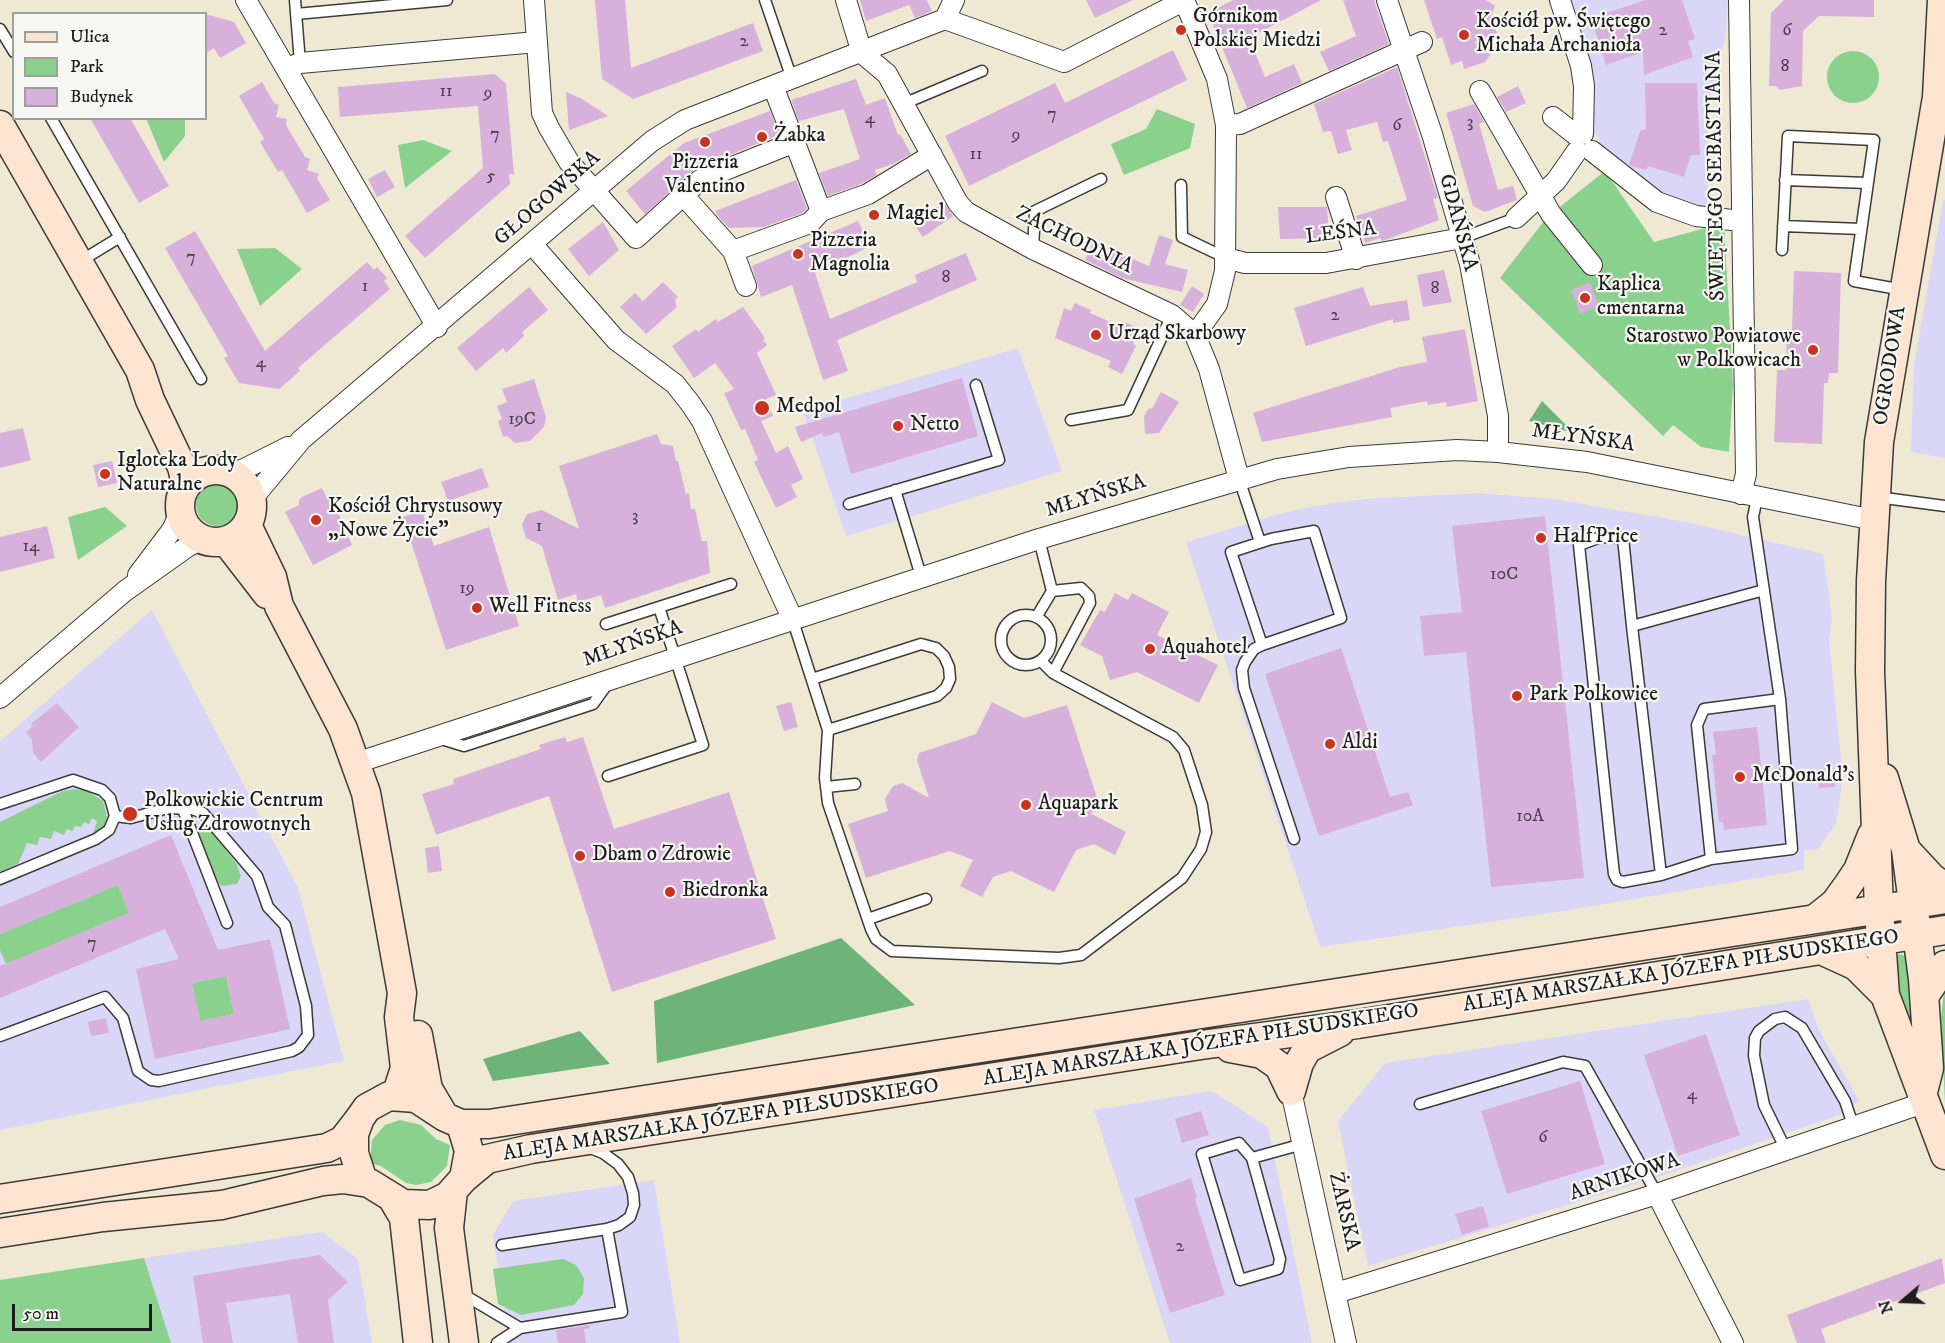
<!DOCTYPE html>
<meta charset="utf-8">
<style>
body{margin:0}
#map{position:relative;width:1945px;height:1343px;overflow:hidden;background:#efe9d4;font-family:"IM FELL DW Pica",serif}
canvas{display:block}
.legend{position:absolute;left:12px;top:12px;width:195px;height:108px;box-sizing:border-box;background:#f6f6f2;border:2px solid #9f9f9c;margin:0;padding:8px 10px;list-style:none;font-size:18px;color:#1c1c1c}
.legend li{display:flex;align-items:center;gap:12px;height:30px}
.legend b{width:30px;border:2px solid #9f9f9c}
.north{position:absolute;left:1873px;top:1271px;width:60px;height:60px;-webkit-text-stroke:4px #f6f6f2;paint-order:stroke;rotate:251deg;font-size:16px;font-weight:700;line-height:24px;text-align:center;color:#1c1c1c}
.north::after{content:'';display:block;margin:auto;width:21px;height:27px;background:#1c1c1c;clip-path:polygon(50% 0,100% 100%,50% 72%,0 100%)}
.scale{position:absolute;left:12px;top:1304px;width:140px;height:27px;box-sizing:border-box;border:3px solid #1c1c1c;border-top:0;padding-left:8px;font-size:18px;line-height:21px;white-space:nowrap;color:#1c1c1c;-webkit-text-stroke:4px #f6f6f2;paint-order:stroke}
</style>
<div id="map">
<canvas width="1945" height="1343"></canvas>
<ul class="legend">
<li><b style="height:8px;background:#fde4d0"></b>Ulica</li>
<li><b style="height:16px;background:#89d18c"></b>Park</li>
<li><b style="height:16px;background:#d7b0db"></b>Budynek</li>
</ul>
<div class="north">N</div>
<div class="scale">50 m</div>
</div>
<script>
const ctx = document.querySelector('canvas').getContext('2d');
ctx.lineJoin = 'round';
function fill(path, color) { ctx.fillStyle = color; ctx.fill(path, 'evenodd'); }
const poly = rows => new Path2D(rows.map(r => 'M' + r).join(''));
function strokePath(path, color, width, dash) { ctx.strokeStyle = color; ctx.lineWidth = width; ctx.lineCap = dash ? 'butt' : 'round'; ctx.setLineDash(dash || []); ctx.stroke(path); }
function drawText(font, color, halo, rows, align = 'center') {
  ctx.font = font + ' "IM FELL DW Pica",serif'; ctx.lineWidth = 4.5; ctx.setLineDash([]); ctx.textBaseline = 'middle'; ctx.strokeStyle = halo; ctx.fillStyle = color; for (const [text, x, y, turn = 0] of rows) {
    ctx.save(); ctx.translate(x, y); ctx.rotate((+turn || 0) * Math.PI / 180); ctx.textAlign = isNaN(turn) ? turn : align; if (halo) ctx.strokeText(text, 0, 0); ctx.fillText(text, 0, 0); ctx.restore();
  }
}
const built = poly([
 [1566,0,1728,0,1726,32,1716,83,1708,102,1707,210,1654,191,1599,148,1599,138,1590,129],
 [1943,200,1945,200,1945,458,1911,452,1914,365],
 [1018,348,1062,471,846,536,803,411],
 [1477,493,1554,499,1691,523,1823,554,1832,617,1829,642,1843,777,1836,824,1818,849,1804,851,1804,870,1570,910,1320,947,1186,542,1290,511,1327,504,1366,499],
 [152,610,298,888,344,1061,0,1130,0,741],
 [1808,999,1818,1028,1859,1101,1842,1114,1658,1177,1368,1266,1338,1121,1385,1063],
 [1212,1091,1268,1127,1312,1343,1170,1343,1094,1110],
 [654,1180,680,1343,509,1343,493,1235,513,1201],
 [322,1232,358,1259,372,1343,171,1343,144,1258]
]);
const green = poly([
 '1827 77a26 26 0 1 1 52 0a26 26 0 1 1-52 0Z',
 [1157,109,1195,124,1190,148,1124,175,1111,144,1146,129],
 [146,118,185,119,185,136,164,162],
 [423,140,452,151,405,188,398,145],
 [1605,171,1654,242,1724,223,1733,384,1729,452,1701,447,1673,425,1663,436,1500,278,1547,217],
 [275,248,302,269,260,306,237,249],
 '196 505a21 21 0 1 1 42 0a21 21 0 1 1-42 0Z',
 [105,507,127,526,78,560,68,517],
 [75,789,87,791,103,801,107,817,104,827,93,834,97,821,92,818,89,824,84,822,81,827,75,826,73,831,67,829,64,835,54,831,51,839,40,837,37,845,27,843,18,864,0,872,0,822,63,791],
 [199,824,206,824,236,863,241,876,237,884,222,886,216,880,196,830],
 [118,885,129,913,6,964,0,950,0,934],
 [1899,954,1906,956,1915,1033,1895,991,1895,958],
 [226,976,234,1014,200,1021,192,983],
 [1945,982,1945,1104,1941,1017],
 [400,1120,421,1125,436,1139,450,1145,447,1166,431,1182,416,1185,406,1183,381,1166,370,1163,372,1140,385,1125],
 [144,1258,171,1343,0,1343,0,1280],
 [563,1259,576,1265,584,1278,583,1294,574,1305,521,1315,498,1304,493,1269]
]);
const forest = poly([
 [1542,401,1574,433,1529,421],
 [841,938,915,1005,657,1063,654,1001],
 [580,1031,610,1064,493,1081,483,1059]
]);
const building = poly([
 [595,0,625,0,631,68,753,23,763,51,633,99,602,79],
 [860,0,927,0,932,11,915,18,909,5,866,21],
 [1086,0,1133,0,1095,18],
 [1233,0,1321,0,1249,38,1265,77,1294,64,1302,83,1247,108,1208,13],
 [1343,0,1374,0,1389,44,1329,71,1320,52,1356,36],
 [1424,0,1486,0,1495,6,1491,16,1497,33,1474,42,1492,52,1485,62,1464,69,1462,61,1451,65,1442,37,1437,39],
 [1646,0,1682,0,1695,39,1688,41,1693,57,1644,75,1643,52,1606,65,1591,18],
 [1784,0,1874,0,1874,17,1819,16,1803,31,1802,86,1780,90,1776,86,1769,86,1771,13],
 [206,14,234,22,246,43,220,58,214,48,206,53],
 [1173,50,1187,80,969,186,945,136,1055,83,1065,103],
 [1397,67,1438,198,1433,199,1439,220,1388,239,1382,241,1380,238,1365,243,1356,216,1407,200,1388,141,1383,142,1377,122,1346,130,1352,150,1338,154,1331,131,1323,132,1314,104],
 [495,74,506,84,514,174,509,174,510,184,425,258,405,236,483,168,478,106,340,117,338,87],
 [856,79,866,105,885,98,898,135,900,134,911,154,893,164,875,170,877,175,863,183,828,196,819,173,860,159,844,109,799,121,791,100],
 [262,82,274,103,279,105,276,117,287,119,286,125,305,157,310,159,307,170,319,174,317,178,330,200,307,213,282,170,278,172,260,142,264,139,239,96],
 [1645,83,1697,83,1700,155,1691,155,1684,177,1648,166,1646,170,1629,165,1640,131,1646,129],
 [1518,86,1526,103,1506,112,1497,97],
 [566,92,582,99,608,116,569,130],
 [1474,104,1484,122,1479,124,1498,190,1513,186,1517,200,1485,212,1473,206,1446,113],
 [770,111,779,135,695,169,645,214,626,191,684,143],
 [90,118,130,118,169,186,139,203],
 [385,170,395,187,377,197,368,179],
 [796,180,807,208,803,213,763,227,729,228,717,215,715,211],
 [944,202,953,216,923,237,913,223],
 [1278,207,1327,207,1329,238,1280,239],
 [858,221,871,246,815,273,830,319,917,282,915,275,966,253,977,280,837,340,848,371,823,380,792,285,761,297,752,266],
 [603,222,619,250,589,276,568,249],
 [195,231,265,351,367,262,374,270,377,267,387,278,384,281,390,289,298,368,300,371,279,389,239,383,224,358,228,356,165,248],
 [1159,235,1173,240,1165,264,1188,270,1182,292,1122,278,1085,260,1093,242,1149,266],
 [1444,270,1452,302,1423,307,1417,275],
 [1794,271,1841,273,1838,373,1829,373,1828,383,1824,383,1822,444,1774,442,1777,370,1786,370,1787,329,1792,330],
 [663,282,678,297,675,300,677,307,646,334,620,307,635,293,643,301],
 [1590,282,1599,306,1580,314,1571,290],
 [1192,286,1204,294,1193,312,1180,305],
 [529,287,548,310,522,332,524,336,506,353,503,348,476,371,457,348],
 [1363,287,1370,306,1407,300,1410,320,1393,323,1393,319,1306,346,1294,308],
 [1075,303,1091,310,1090,313,1122,327,1124,322,1139,328,1133,343,1136,346,1122,374,1108,367,1111,361,1055,338,1064,308,1071,311],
 [743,307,765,338,763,340,767,345,757,353,776,395,766,399,773,416,761,421,776,453,788,446,803,479,791,485,797,497,776,508,754,462,758,460,745,429,741,430,724,393,734,389,715,363,694,378,672,346,696,329,698,332,716,319,718,322],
 [1465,329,1478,401,1447,407,1446,402,1428,405,1427,401,1390,408,1392,417,1262,442,1253,413,1400,367,1427,362,1422,337],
 [962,378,978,436,851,474,839,432,824,437,822,433,801,442,795,427],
 [534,379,546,417,544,427,530,441,515,443,507,436,503,437,498,421,502,419,497,406,507,402,502,389],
 [1161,392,1179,402,1159,433,1145,434,1144,416,1149,408,1152,409],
 [23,428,31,460,0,468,0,433],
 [657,434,661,444,673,446,676,461,678,461,686,494,689,493,691,509,695,509,702,541,707,541,710,573,605,608,601,595,578,602,576,594,558,600,542,546,526,538,522,525,527,514,542,510,579,529,559,466],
 [112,461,117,483,98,487,93,465],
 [482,468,489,487,448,501,441,482],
 [322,488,328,500,334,503,352,545,313,565,285,512,299,505,299,500,302,497],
 [422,511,434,546,489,527,519,626,446,650,403,517],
 [1545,516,1584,878,1491,887,1466,652,1424,656,1420,616,1462,612,1452,526],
 [47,526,55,558,0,572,0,537],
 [1115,593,1128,600,1132,593,1169,612,1157,635,1218,665,1199,703,1137,672,1110,680,1102,656,1080,645,1100,610,1105,612],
 [1341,648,1390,797,1408,792,1413,805,1319,836,1265,674],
 [791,702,798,727,784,731,776,706],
 [992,702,1024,718,1067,705,1101,810,1090,813,1126,832,1115,855,1094,844,1076,850,1054,892,1011,871,993,877,982,897,960,886,973,860,950,851,866,878,848,824,888,811,885,799,893,786,902,783,929,798,917,760,919,753,976,734],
 [57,703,79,727,41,762,33,753,32,740,26,732,33,726,31,724],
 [1757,727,1767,825,1724,830,1723,822,1719,822,1712,755,1716,755,1713,732],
 [565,737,567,742,583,737,614,829,729,792,776,939,612,992,549,796,436,835,422,794,454,784,453,779,541,749,539,745],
 [1834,768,1835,787,1819,788,1818,769],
 [171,835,218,950,270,939,290,1029,155,1059,136,969,179,959,165,929,0,998,0,966,129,913,118,885,0,934,0,907],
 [226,976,234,1014,200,1021,192,983],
 [439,846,442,871,428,873,425,848],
 [106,1018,109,1033,91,1036,88,1022],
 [1706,1034,1740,1135,1678,1156,1644,1055],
 [1580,1081,1605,1164,1507,1194,1481,1111],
 [1201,1111,1209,1135,1182,1143,1175,1119],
 [1191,1178,1197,1198,1195,1199,1225,1295,1170,1313,1134,1199],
 [1483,1206,1489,1226,1462,1235,1455,1214],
 [320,1255,348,1282,328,1300,334,1343,298,1343,290,1294,226,1303,233,1343,203,1343,193,1276],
 [1942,1258,1945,1283,1821,1329,1826,1343,1797,1343,1787,1315],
 [589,1325,590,1328,584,1329,586,1343,558,1343,556,1330]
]);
const lane = poly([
 [295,0,300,63],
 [765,0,792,79],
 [296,14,447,0],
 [0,29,14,52],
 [903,104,982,71],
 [51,118,201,379],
 [1785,180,1867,183],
 [1181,185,1182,237,1226,258],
 [1783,226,1861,229],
 [1462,238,1516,218],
 [1033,249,1035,211,1101,179],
 [1782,250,1788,136,1874,140,1854,281,1903,290],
 [79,262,120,237],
 [1071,420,1128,410,1172,315],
 [1239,479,1260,542],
 [895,490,921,576],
 [1877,497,1945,506],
 [1757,498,1753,517,1780,699,1792,849,1711,859,1661,875,1623,882,1617,880,1614,874,1611,847,1579,545,1601,537,1623,538,1632,626,1764,590],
 [849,504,999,460,976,385],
 [1314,531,1341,618,1262,645,1231,552,1271,539,1314,531],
 [1052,591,1081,588,1089,596,1090,603,1053,673],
 '1001 640a25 25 0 1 1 50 0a25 25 0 1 1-50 0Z',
 [1037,616,1052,591,1039,539],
 [792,618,828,730,825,778,828,803,871,929,876,939,892,951,1059,958,1081,955,1182,878,1201,849,1206,832,1202,805,1184,750,1173,737,1053,673,1041,661],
 [606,624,731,584],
 [1632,626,1661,875],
 [1262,645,1254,649,1245,662,1242,670,1244,688,1294,839],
 [812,679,921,644,936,648,944,656,949,667,950,679,946,688,937,696,828,730],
 [438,738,464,746,593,704,608,683],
 [608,776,703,745,659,607],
 [826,787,855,784],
 [0,804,73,780,102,790,110,798,115,816,109,830,96,839,0,879],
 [182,807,227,923],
 [1711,859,1697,725,1704,709,1780,699],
 [868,919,926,899],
 [0,1036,105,997,123,1018,138,1071,151,1080,159,1081,292,1051,299,1047,308,1035,306,1006,285,925,268,907,257,876,203,813,192,809,168,808,131,818,115,816],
 [1420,1104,1563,1062,1585,1066,1657,1194],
 [1239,1143,1252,1158,1280,1259,1278,1269,1240,1280,1202,1154,1239,1143],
 [588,1147,603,1153,618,1164,628,1177,633,1193,634,1205,630,1217,619,1225,607,1229],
 [1785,1148,1764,1105,1754,1056,1755,1038,1759,1031,1775,1019,1785,1017,1802,1028,1845,1101,1853,1125],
 [1252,1158,1303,1144],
 [461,1293,520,1328],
 [497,1343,520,1328,622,1312,607,1229,502,1245]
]);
const street = poly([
 [246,0,437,327],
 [534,0,542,113,549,128,569,162,636,238,700,180,795,142],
 [846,0,862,53,887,74,958,203,966,212,1033,249,1172,315,1195,335,1209,369,1239,479],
 [1184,0,1217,79,1226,125],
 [1387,0,1432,134,1470,264,1498,416,1498,452],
 [1560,0,1581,66,1584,86,1583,134],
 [1739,0,1746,474,1741,494],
 [945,19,954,0],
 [287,68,300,63,537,42],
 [773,86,821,211],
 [1480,91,1551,214,1592,265],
 [1553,117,1577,136],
 [1592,151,1657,202,1696,216,1741,221],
 [684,196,733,251,746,286],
 [1336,197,1356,259],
 [1516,218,1556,181,1577,151],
 [532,244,616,340,675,384,690,403,702,421,792,618],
 [733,251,810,223,821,211,868,194,932,155],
 [1226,258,1245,263,1326,263,1462,238],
 [1195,335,1217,304,1225,271,1226,125,1240,124,1422,42],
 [234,474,288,447],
 [252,499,301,440,652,141,685,120,945,19,1064,62,1185,0],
 [138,575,172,530,180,513],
 [0,698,125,591,187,547,202,539],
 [356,763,1039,539,1277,469,1349,457,1457,450,1498,452,1587,462,1874,520],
 [1291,1091,1346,1343],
 [1657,1194,1733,1343],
 [1336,1293,1657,1194,1926,1102]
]);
const secondary = poly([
 [1942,0,1937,97,1879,442,1871,581,1870,671,1879,910,1885,995,1945,1155],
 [0,125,140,370,150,400,182,467,186,484],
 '180 506a36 36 0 1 1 72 0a36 36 0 1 1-72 0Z',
 [247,525,272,577,279,606,343,729,366,793,402,993,399,1017,405,1068,396,1096],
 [226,541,267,594],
 [1884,778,1906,850,1923,979,1929,1068,1923,1092],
 [1906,850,1932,878,1945,887],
 [1815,919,1835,903,1848,885,1858,870,1872,835],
 [1821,950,1856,966,1885,995],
 [1925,995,1945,965],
 [418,1035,428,1089,444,1116],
 [1230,1048,1262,1054,1279,1066,1291,1091],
 [1291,1091,1299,1063,1307,1049,1340,1032],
 [464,1178,487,1159,531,1149,1201,1045,1358,1024,1945,930],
 [363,1181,354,1153,354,1134,360,1118,367,1108,389,1096,416,1098,445,1117,461,1124,489,1124,1945,899],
 [453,1191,449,1228,464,1343],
 [0,1199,327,1148,343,1140,360,1118],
 [394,1201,404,1218,418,1343],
 [0,1233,103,1217,222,1205,323,1181,343,1179,369,1183,403,1204,430,1205,448,1196,464,1178,469,1151,461,1124]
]);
const markers = [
 [1181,30,6,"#c8321e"],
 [1464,35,6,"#c8321e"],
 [762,137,6,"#c8321e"],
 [705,142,6,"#c8321e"],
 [874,215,6,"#c8321e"],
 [798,254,6,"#c8321e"],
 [1585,298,6,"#c8321e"],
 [1096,335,6,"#c8321e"],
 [1813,350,6,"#c8321e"],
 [762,408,8,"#c8321e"],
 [898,426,6,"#c8321e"],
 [105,474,6,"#c8321e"],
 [316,520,6,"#c8321e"],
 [1541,538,6,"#c8321e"],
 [477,608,6,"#c8321e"],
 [1150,649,6,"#c8321e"],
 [1517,696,6,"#c8321e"],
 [1330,744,6,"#c8321e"],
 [1740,777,6,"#c8321e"],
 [1026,805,6,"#c8321e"],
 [130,814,8,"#c8321e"],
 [580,856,6,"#c8321e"],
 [670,892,6,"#c8321e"]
];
const numberNames = [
 ["2",1663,31],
 ["6",1787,31],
 ["2",744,42],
 ["8",1785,67],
 ["11",446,92],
 ["9",488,94],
 ["7",1052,115],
 ["4",870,119],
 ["3",1470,123],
 ["6",1397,126],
 ["7",495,135],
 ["9",1016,136],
 ["11",976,155],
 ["5",491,177],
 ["7",191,258],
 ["8",946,278],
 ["1",365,287],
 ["8",1435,289],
 ["2",1335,316],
 ["4",261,363],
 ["19C",522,420],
 ["3",635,517],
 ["1",539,527],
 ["14",31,547],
 ["10C",1504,575],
 ["19",467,589],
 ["10A",1530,817],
 ["7",92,944],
 ["4",1692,1095],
 ["6",1543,1138],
 ["2",1180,1247]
];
const poiNames = [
 ["Górnikom",1193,18],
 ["Polskiej Miedzi",1193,42],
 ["Kościół pw. Świętego",1476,23],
 ["Michała Archanioła",1476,47],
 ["Żabka",774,137],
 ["Pizzeria",705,164,"center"],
 ["Valentino",705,188,"center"],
 ["Magiel",886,215],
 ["Pizzeria",810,242],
 ["Magnolia",810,266],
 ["Kaplica",1597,286],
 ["cmentarna",1597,310],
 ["Urząd Skarbowy",1108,335],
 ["Starostwo Powiatowe",1801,338,"right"],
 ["w Polkowicach",1801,362,"right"],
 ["Medpol",776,408],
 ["Netto",910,426],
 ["Igloteka Lody",117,462],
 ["Naturalne",117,486],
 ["Kościół Chrystusowy",328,508],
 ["„Nowe Życie”",328,532],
 ["HalfPrice",1553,538],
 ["Well Fitness",489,608],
 ["Aquahotel",1162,649],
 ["Park Polkowice",1529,696],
 ["Aldi",1342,744],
 ["McDonald's",1752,777],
 ["Polkowickie Centrum",144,802],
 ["Usług Zdrowotnych",144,826],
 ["Aquapark",1038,805],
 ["Dbam o Zdrowie",592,856],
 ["Biedronka",682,892]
];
const streetNames = [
 ["ŚWIĘTEGO SEBASTIANA",1717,176,-91],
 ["GŁOGOWSKA",548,199,-41],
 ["GDAŃSKA",1457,223,75],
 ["LEŚNA",1341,234,-7],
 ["ZACHODNIA",1074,241,26],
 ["OGRODOWA",1891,366,-81],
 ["MŁYŃSKA",1583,439,8],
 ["MŁYŃSKA",1096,497,-17],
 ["MŁYŃSKA",633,645,-19],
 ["ALEJA MARSZAŁKA JÓZEFA PIŁSUDSKIEGO",1681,972,-9],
 ["ALEJA MARSZAŁKA JÓZEFA PIŁSUDSKIEGO",1201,1046,-9],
 ["ALEJA MARSZAŁKA JÓZEFA PIŁSUDSKIEGO",721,1121,-9],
 ["ARNIKOWA",1625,1178,-18],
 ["ŻARSKA",1343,1212,77]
];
fill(built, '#dad6f7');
fill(green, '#89d18c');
fill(forest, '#6eb378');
fill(building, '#d7b0db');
strokePath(lane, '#3c3b38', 13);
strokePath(street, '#3c3b38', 22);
strokePath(secondary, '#3c3b38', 31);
strokePath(lane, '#fff', 10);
strokePath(street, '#fff', 20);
strokePath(secondary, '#fde4d0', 28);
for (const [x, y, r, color] of markers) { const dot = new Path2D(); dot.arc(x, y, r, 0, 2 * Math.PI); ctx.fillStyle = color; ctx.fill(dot); strokePath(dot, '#f6f6f2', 2); }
drawText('18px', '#4b414c', null, numberNames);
drawText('21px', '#1c1c1c', '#f6f6f2', poiNames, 'left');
drawText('21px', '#1c1c1c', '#f6f6f2', streetNames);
</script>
